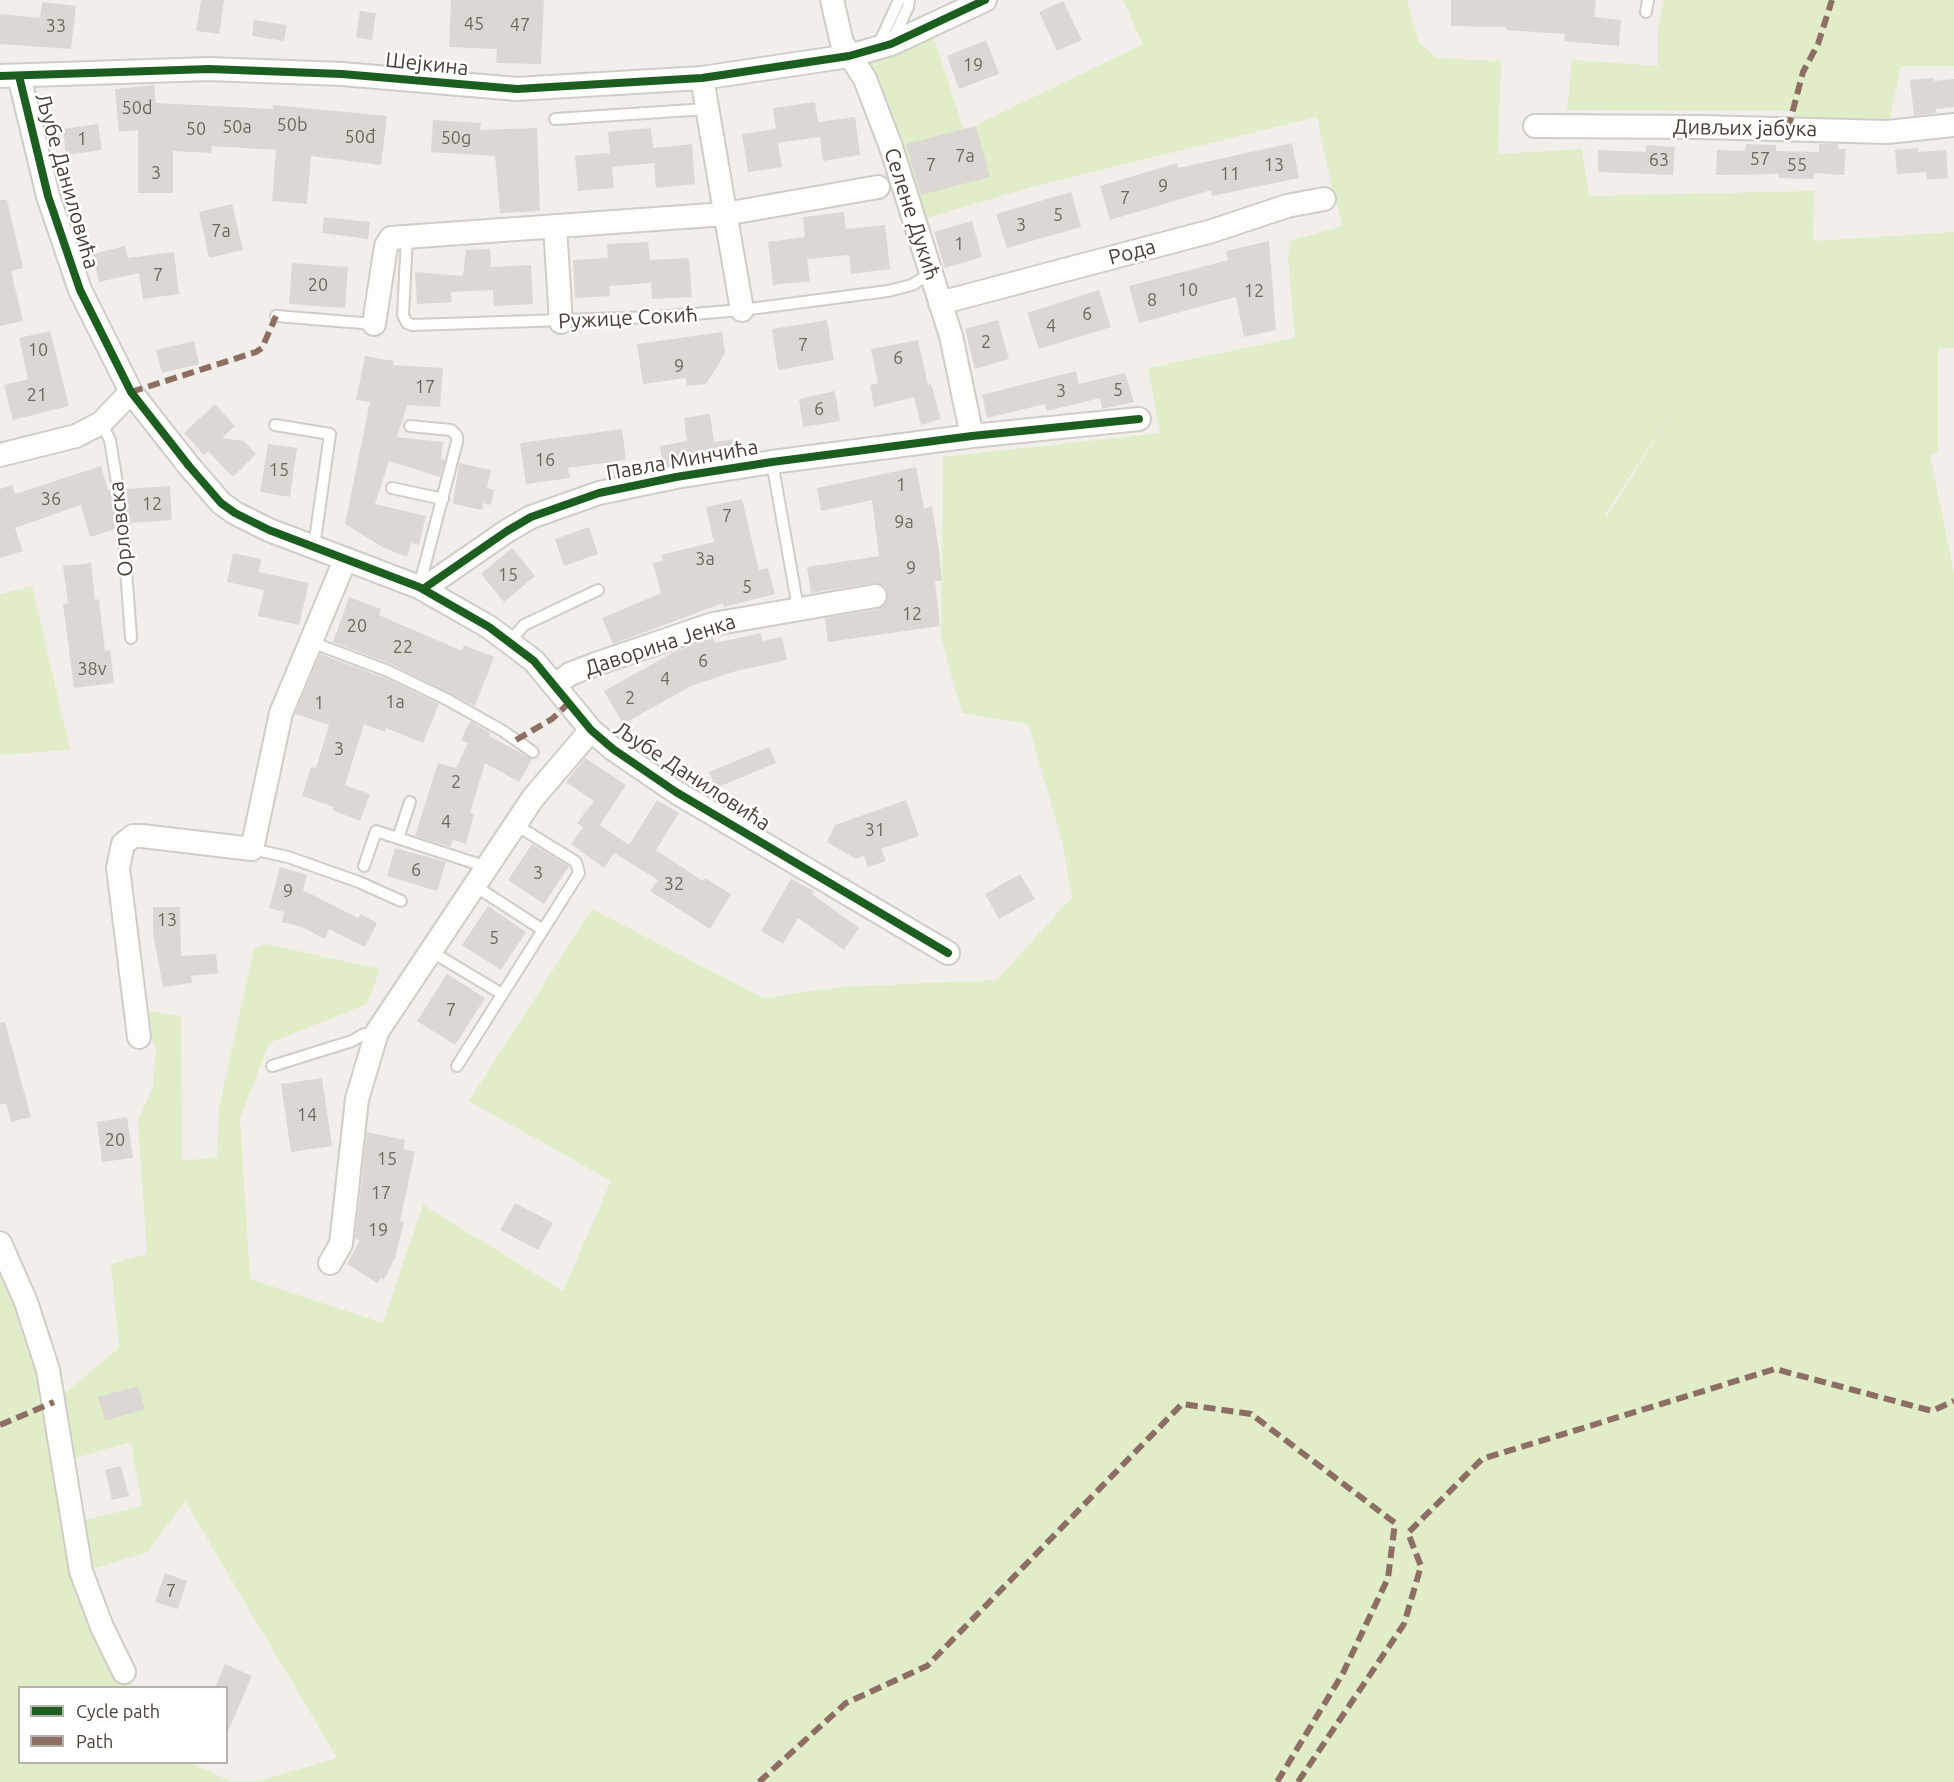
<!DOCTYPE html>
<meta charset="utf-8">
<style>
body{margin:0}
#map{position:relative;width:1954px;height:1782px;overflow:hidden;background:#f2efea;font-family:Ubuntu,sans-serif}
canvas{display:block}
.legend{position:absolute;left:18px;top:1686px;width:210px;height:78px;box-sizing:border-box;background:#fff;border:2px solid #b6b3ae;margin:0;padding:8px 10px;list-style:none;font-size:18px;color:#484035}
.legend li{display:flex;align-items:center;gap:12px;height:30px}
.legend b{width:30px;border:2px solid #b6b3ae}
</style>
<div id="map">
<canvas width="1954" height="1782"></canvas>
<ul class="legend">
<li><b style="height:8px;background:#1b5e20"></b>Cycle path</li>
<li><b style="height:8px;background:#8d6e63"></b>Path</li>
</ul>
</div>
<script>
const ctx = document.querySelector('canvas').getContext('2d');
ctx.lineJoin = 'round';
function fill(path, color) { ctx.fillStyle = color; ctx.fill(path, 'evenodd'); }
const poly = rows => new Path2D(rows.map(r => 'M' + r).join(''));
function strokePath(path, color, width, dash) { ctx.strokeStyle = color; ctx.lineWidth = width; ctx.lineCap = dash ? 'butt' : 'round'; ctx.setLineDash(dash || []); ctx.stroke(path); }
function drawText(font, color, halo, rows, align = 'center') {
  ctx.font = font + ' Ubuntu,sans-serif'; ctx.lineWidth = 5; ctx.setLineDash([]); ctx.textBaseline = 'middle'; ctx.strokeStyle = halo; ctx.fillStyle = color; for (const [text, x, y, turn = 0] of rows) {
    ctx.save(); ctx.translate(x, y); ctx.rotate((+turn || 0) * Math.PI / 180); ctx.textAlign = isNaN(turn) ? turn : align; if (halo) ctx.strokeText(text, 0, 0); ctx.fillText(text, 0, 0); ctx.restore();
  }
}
const green = poly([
 [1123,0,1407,0,1418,41,1436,58,1501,61,1498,154,1582,149,1589,196,1814,191,1813,241,1954,232,1954,348,1938,349,1938,453,1930,456,1954,572,1954,1782,0,1782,0,1243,55,1401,119,1348,111,1264,147,1254,138,1122,153,1086,156,1047,137,1009,181,1016,182,1161,217,1157,219,1107,254,949,266,944,380,969,367,1004,269,1043,240,1119,250,1279,383,1323,423,1205,563,1291,611,1181,469,1101,592,909,763,998,841,987,997,980,1072,897,1063,845,1028,724,962,713,941,638,943,457,1160,433,1148,368,1295,338,1288,258,1290,241,1343,226,1330,180,1317,117,1035,186,913,222,849,56,930,26,964,131,1143,44],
 [1677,404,1606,518,1605,515],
 [131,1442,142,1506,73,1523,65,1461],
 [185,1501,337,1758,259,1781,230,1781,191,1763,20,1762,20,1688,134,1687,124,1672,82,1572,148,1552],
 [1664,0,1954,0,1954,66,1901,66,1887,132,1788,129,1795,111,1567,110,1572,60,1658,66,1658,27],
 [32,586,70,750,0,755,0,594]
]);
const building = poly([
 [201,0,224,0,219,34,196,31],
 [451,0,544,0,541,64,496,63,497,49,449,47],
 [1451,0,1596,0,1594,17,1621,20,1619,46,1564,41,1565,34,1506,30,1506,27,1451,26],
 [1063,1,1082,40,1057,51,1039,12],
 [42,2,76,6,71,49,0,44,0,14,40,18],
 [360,11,376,13,372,40,356,37],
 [254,20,287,25,284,41,252,36],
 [986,40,999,74,959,89,947,56],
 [1933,78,1934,81,1954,79,1954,107,1936,109,1936,113,1914,116,1910,80],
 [154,85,156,103,273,109,273,105,387,116,381,165,311,156,307,204,272,201,276,150,212,146,211,153,173,151,173,193,138,193,138,130,119,132,115,89],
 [815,102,818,122,855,117,860,155,823,161,820,137,778,143,782,167,748,172,742,134,776,129,773,108],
 [433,120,481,123,480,130,537,128,540,211,500,213,495,156,431,152],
 [98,124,102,150,66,155,63,129],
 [976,126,990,177,921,195,906,144],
 [651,128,653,148,692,144,695,184,656,188,654,163,612,167,614,188,578,191,575,156,610,153,608,132],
 [1292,143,1299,178,1212,196,1211,190,1110,220,1100,186,1177,163,1178,168],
 [1746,144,1776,145,1776,151,1819,152,1819,144,1838,144,1838,149,1846,149,1844,175,1814,173,1814,179,1779,178,1779,174,1716,175,1717,150,1745,151],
 [1646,145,1675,147,1673,175,1598,172,1598,150,1646,152],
 [1918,148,1918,152,1946,150,1948,178,1927,180,1926,172,1897,174,1895,150],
 [1071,192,1081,227,1007,248,996,214],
 [0,200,7,200,23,268,11,271,23,321,0,326],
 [232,204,243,250,209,258,199,212],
 [844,212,846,229,885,225,890,269,851,274,849,255,807,259,810,281,773,285,768,242,805,237,803,217],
 [324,217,370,222,368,239,322,233],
 [972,221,982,257,945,268,934,232],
 [1269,241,1276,330,1244,337,1236,297,1139,323,1129,286,1228,260,1226,251],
 [648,242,650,260,689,258,692,297,652,299,651,283,609,286,610,296,575,298,573,260,608,258,607,244],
 [125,246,128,258,174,252,179,294,143,299,139,273,99,282,93,254],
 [490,249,491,267,531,265,533,304,494,306,493,290,451,292,452,302,417,304,415,272,463,276,466,250],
 [292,263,348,267,345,308,289,304],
 [1099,290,1111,327,1039,349,1027,313],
 [827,320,834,360,778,370,772,329],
 [998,320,1009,359,975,369,965,329],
 [50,331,69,406,13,420,4,385,28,379,19,338],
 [722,332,725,354,706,384,687,386,686,378,643,384,637,344],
 [918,340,928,385,931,384,941,419,921,425,914,397,874,407,870,385,878,383,871,349],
 [194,341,199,364,162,373,156,350],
 [365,356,394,361,393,365,443,368,440,407,407,405,397,437,443,442,441,459,445,460,440,477,389,461,375,504,426,516,419,545,411,543,407,557,384,548,345,524,370,402,356,400],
 [1076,371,1079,384,1125,373,1134,402,1102,409,1100,398,1047,411,1045,404,987,418,982,395],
 [835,391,840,421,803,427,799,399],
 [215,404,235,426,222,438,244,441,256,454,233,477,208,451,204,455,184,433],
 [710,414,714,442,734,439,736,454,663,466,660,446,687,441,684,418],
 [622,429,626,460,568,468,570,478,526,484,520,443],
 [268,444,297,448,290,497,260,492],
 [459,463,491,470,487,488,494,490,491,505,483,503,482,510,453,504],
 [101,466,108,490,111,490,116,529,90,537,81,505,15,528,23,551,0,558,0,489,12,485,15,494],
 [916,467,924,508,932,507,939,550,942,581,935,581,940,626,828,642,825,618,878,609,887,601,888,594,885,587,873,583,811,593,807,567,879,556,872,500,821,511,817,488],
 [170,486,172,520,130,523,126,489],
 [742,499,759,570,768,568,775,594,724,607,723,603,613,644,602,618,661,593,653,563,663,561,661,555,714,542,706,507],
 [589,527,598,554,564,566,555,539],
 [512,548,535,576,504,602,481,574],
 [233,553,261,559,259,572,309,583,299,625,258,616,264,590,227,582],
 [91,563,95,600,99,599,105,651,110,650,114,683,74,688,63,604,68,603,63,566],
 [349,597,381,609,379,615,462,651,464,645,494,657,475,706,391,664,333,642],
 [761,633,762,641,782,637,787,660,736,671,691,686,623,724,604,691,674,652,713,638,715,643],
 [320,654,385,678,439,704,423,743,386,728,385,732,364,724,345,785,370,794,360,821,332,810,334,807,302,796,311,767,316,768,329,725,295,714],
 [470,721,491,733,489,736,532,759,519,782,485,763,470,813,474,814,466,844,453,840,451,847,415,836,438,763,456,768,468,743,461,740],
 [769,747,776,763,716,788,709,772],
 [585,758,626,785,600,825,629,845,657,800,679,813,656,850,703,881,705,878,731,894,710,929,650,891,658,880,614,853,604,868,571,844,583,827,577,823,594,801,566,782],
 [906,800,919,836,881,849,886,861,868,867,864,856,856,859,827,842,835,825],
 [532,844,569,866,544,904,508,880],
 [395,848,446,862,437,891,387,876],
 [280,867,307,875,303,890,358,918,360,914,377,923,365,947,329,929,325,939,302,927,282,922,284,912,269,908],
 [1020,874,1035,899,999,919,985,894],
 [791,879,814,891,812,894,859,928,844,950,798,918,783,944,761,931],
 [488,906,526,932,501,970,462,945],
 [153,907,180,907,181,956,216,954,218,973,191,976,192,983,163,987,153,934],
 [447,974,485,998,455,1045,417,1021],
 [5,1022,31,1117,11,1122,6,1103,0,1105,0,1023],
 [322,1078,332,1146,291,1152,281,1084],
 [127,1117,133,1158,102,1162,97,1122],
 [367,1132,405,1140,403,1149,415,1152,400,1221,404,1222,395,1258,384,1280,381,1278,377,1283,347,1264,360,1240,355,1239],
 [515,1203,553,1223,538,1250,500,1230],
 [138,1386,145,1409,105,1421,98,1397],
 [121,1466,129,1496,112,1500,105,1470],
 [165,1573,187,1581,178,1609,155,1602],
 [225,1664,252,1676,226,1736,226,1688,215,1688]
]);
const service = poly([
 [1646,12,1648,0],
 [892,41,908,7,909,0],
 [878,46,899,0],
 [555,119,707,109],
 [407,237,403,315,407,323,412,325,656,317,742,310,888,291,912,285,931,273],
 [276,316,374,324],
 [101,423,110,440,122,514,131,638],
 [275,425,330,434,314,547],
 [410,426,451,430,457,436,457,442,419,587],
 [772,462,798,608],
 [392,488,443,499],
 [510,641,524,625,598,590],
 [311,642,388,671,448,700,503,731,533,752],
 [398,838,410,802],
 [252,849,288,857,359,882,401,901],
 [364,866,376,831,487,867],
 [475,886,543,930],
 [432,952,502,994],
 [272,1066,352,1041,364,1034,376,1035],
 [457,1066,579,873,576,862,516,825]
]);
const minor = poly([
 [832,0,842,43,865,79,891,147,951,336,972,436],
 [0,76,209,69,342,74,517,89,702,78,849,56,891,44,985,0],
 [19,76,48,196,80,290,131,392,189,466,221,503,235,513,269,530,419,587,489,627,534,661,591,730,613,749,676,792,948,953],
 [702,78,742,310],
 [1535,126,1701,127,1887,132,1954,125],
 [555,226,561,322],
 [940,303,1212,231,1287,206,1324,199],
 [374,324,386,246,391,238,725,214,878,187],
 [0,455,76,436,101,423,131,392],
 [423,589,507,531,531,517,599,493,676,477,772,462,972,436,1139,419],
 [555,685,570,674,596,664,713,624,875,596],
 [139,1037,118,868,123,844,133,836,142,836,252,849,281,713,345,560],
 [0,1243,26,1302,48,1370,81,1571,102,1627,124,1672],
 [330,1263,341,1244,357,1099,377,1032,533,798,591,730]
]);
const quiet = poly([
 [1788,129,1803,72,1818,44,1832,0],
 [131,392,256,352,262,348,276,316],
 [516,740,552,719,570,702],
 [0,1425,54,1402],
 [759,1782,846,1703,927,1666,1182,1404,1251,1414,1395,1523,1388,1578,1343,1673,1277,1782],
 [1298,1782,1404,1624,1421,1566,1408,1533,1482,1459,1775,1369,1932,1411,1954,1401]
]);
const cycleway = poly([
 [0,76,209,69,342,74,517,89,702,78,849,56,891,44,985,0],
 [19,76,48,196,80,290,131,392,189,466,221,503,235,513,269,530,419,587,489,627,534,661,591,730,613,749,676,792,948,953],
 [423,589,507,531,531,517,599,493,676,477,772,462,972,436,1139,419]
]);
const numberNames = [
 ["45",474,24],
 ["47",520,25],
 ["33",56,26],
 ["19",973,65],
 ["50d",137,108],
 ["50b",292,125],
 ["50a",237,127],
 ["50",196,129],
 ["50đ",360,137],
 ["50g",456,138],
 ["1",82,139],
 ["7a",965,156],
 ["57",1760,159],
 ["63",1659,160],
 ["7",931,165],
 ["13",1274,165],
 ["55",1797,165],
 ["3",156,173],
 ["11",1230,174],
 ["9",1163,186],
 ["7",1125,198],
 ["5",1058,215],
 ["3",1021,225],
 ["7a",221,231],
 ["1",959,244],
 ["7",158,275],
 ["20",318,285],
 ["10",1188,290],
 ["12",1254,291],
 ["8",1152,300],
 ["6",1087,314],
 ["4",1051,326],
 ["2",986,342],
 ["7",803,345],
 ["10",38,350],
 ["6",898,358],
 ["9",679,366],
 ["17",425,387],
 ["5",1118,390],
 ["3",1061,391],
 ["21",37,395],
 ["6",819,409],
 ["16",545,460],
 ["15",279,470],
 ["1",901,485],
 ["36",51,499],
 ["12",152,504],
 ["7",727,516],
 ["9a",904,522],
 ["3a",705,559],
 ["9",911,568],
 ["15",508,575],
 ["5",747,587],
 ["12",912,614],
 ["20",357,626],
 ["22",403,647],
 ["6",703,661],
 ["38v",92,669],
 ["4",665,679],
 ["2",630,698],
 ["1a",395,702],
 ["1",319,703],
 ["3",339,749],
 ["2",456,782],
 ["4",446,822],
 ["31",875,830],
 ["6",416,870],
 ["3",538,873],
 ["32",674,884],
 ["9",288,891],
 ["13",167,920],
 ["5",494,938],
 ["7",451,1010],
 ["14",307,1115],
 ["20",115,1140],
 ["15",387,1159],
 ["17",381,1193],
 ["19",378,1230],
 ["7",171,1591]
];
const streetNames = [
 ["Шејкина",427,64,6],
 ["Дивљих јабука",1745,128,1],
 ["Љубе Даниловића",67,181,74],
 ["Селене Дукић",912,214,72],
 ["Рода",1132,252,-15],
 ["Ружице Сокић",628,318,-3],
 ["Павла Минчића",682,460,-10],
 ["Орловска",121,529,-96],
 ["Даворина Јенка",660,645,-18],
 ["Љубе Даниловића",692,776,33]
];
fill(green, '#e1edc8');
fill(building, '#dbd8d3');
strokePath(service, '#d0cdc8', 14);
strokePath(minor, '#d0cdc8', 26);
strokePath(service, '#fdfdfc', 10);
strokePath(minor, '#fdfdfc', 22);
strokePath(quiet, '#8d6e63', 6, [12, 6]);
strokePath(cycleway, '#1b5e20', 8);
drawText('18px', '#6e675d', null, numberNames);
drawText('21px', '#484035', '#fff', streetNames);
</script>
